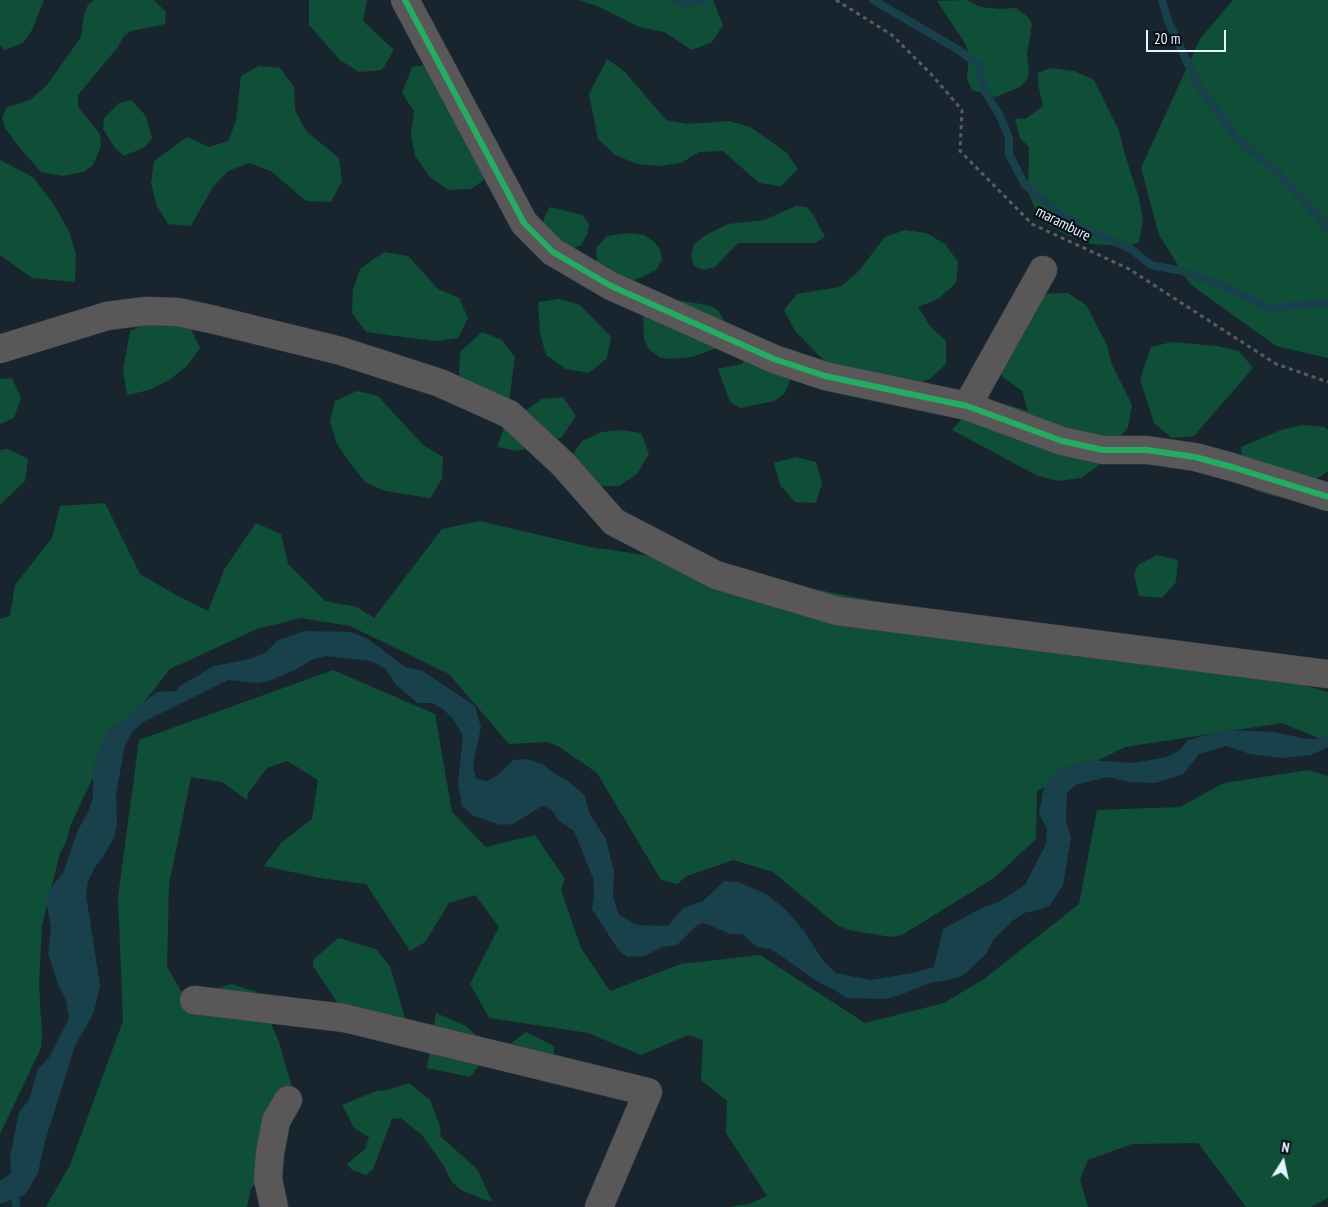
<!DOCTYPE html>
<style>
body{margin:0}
#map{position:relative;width:1328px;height:1207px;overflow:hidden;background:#18252e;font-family:"PT Sans Narrow",sans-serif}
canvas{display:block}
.north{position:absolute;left:1258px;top:1137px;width:50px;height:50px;-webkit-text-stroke:4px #060f16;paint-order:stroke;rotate:10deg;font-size:14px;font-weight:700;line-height:20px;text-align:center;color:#e5f4ff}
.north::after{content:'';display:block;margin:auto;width:18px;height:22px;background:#e5f4ff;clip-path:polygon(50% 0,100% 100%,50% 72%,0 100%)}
.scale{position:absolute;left:1146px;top:30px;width:80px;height:22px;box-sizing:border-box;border:2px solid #e5f4ff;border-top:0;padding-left:6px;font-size:15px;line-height:18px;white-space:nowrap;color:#e5f4ff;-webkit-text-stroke:4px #060f16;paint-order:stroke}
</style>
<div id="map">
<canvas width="1328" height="1207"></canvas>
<div class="north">N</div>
<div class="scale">20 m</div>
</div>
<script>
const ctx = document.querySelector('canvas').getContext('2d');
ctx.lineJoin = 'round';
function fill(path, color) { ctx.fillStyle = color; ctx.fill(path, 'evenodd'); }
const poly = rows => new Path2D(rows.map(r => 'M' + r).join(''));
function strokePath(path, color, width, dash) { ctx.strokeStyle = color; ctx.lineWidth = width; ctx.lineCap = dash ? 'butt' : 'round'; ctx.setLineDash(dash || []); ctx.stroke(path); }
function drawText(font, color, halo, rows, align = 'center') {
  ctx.font = font + ' "PT Sans Narrow",sans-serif'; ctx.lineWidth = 4.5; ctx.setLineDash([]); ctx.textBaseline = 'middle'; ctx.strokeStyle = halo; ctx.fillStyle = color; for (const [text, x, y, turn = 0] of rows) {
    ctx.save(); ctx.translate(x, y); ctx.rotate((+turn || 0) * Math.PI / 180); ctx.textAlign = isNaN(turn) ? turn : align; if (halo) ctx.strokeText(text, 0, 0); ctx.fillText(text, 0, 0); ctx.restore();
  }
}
const forest = poly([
 [0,0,44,0,32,30,23,43,4,50,0,45],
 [94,0,154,0,166,12,165,24,131,31,123,37,118,47,78,95,78,107,100,134,101,146,93,165,84,172,62,176,41,172,18,146,5,128,2,118,7,107,30,100,47,85,81,37,84,15,88,5],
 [309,0,367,0,363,21,394,50,382,70,359,72,340,60,309,25],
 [578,0,713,0,723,25,712,42,692,50,664,32,639,27,597,6],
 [966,0,981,7,999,9,1016,8,1029,18,1032,24,1027,54,1029,72,1028,78,1020,87,995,97,972,90,967,79,969,56,966,45,937,1],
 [1233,0,1328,0,1328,358,1276,346,1190,284,1159,235,1141,168,1200,39],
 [607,59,625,72,666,120,687,124,729,121,750,127,786,152,798,169,781,186,759,183,723,151,699,152,681,163,660,166,637,164,615,155,598,139,589,94],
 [434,64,489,176,471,189,448,190,429,176,415,156,411,134,414,111,402,93,412,67],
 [259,66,280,68,294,87,295,110,306,131,339,158,342,181,331,202,306,201,271,171,249,163,228,171,213,187,191,226,168,224,156,204,151,183,154,161,187,137,209,147,228,141,236,121,241,76],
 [1050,68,1074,71,1094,80,1119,131,1125,155,1139,198,1143,220,1139,242,1128,246,1091,244,1067,235,1045,223,1037,213,1028,192,1029,147,1020,138,1015,118,1025,119,1043,106,1038,84,1038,73],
 [131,100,146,116,152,138,145,147,124,156,115,148,103,129,104,118,119,103],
 [0,160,33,177,54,205,69,231,76,254,75,282,32,278,0,255],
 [796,206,807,207,814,216,825,237,815,243,738,243,715,267,704,270,694,266,691,255,694,244,706,235,728,224,764,220],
 [550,207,582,215,589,224,587,235,581,245,570,250,543,229,544,218],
 [905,230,926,233,945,244,958,262,956,283,938,299,918,307,930,326,946,341,946,364,931,378,888,396,845,382,795,331,784,310,797,294,840,287,858,272,885,237],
 [629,233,644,235,653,241,660,249,662,260,656,270,635,280,623,282,603,271,597,260,596,248,607,236],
 [384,252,408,256,438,289,459,298,468,318,458,338,434,341,366,332,352,313,353,290,360,269],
 [1068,293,1086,305,1107,345,1112,365,1132,405,1128,427,1099,465,1081,478,1058,481,1036,475,952,430,966,414,987,405,1008,405,1028,411,1022,391,1004,378,991,359,1044,294],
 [661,298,708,305,718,310,724,320,723,341,714,349,692,357,669,359,659,357,650,350,644,340,643,306],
 [559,299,580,305,611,337,607,358,589,373,566,369,546,355,540,333,538,302],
 [171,320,191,329,200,348,187,366,169,380,149,390,127,395,123,370,130,331,149,322],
 [482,332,502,340,515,357,509,401,467,393,459,373,460,352],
 [1172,342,1217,346,1239,351,1253,368,1194,436,1172,438,1154,423,1140,379,1151,347],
 [749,355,790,373,789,384,784,394,774,401,740,408,730,402,718,369,742,364],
 [12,378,21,398,14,418,0,424,0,379],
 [357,391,378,396,423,445,443,457,442,479,430,498,385,491,365,482,350,463,337,444,330,422,335,401],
 [563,397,576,416,562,437,518,451,497,447,505,425,542,399],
 [1303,425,1324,427,1328,430,1328,471,1318,478,1276,497,1254,490,1243,469,1241,447,1281,430],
 [621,430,641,433,649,454,637,474,619,486,597,486,569,460,582,441,602,432],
 [8,449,28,459,25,481,0,505,0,450],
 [796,457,816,462,822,483,816,503,795,502,780,485,774,463],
 [105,503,140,574,176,595,208,611,225,568,256,523,281,534,288,564,325,601,357,607,374,618,442,529,480,521,590,547,632,553,1071,640,1256,671,1328,692,1328,742,1282,723,1125,747,1037,791,1036,839,994,878,902,935,891,937,849,930,837,925,773,872,733,860,687,876,677,884,661,880,597,773,558,746,547,742,509,744,449,674,350,626,301,618,257,629,170,669,106,750,71,824,66,842,60,853,42,925,39,984,42,1036,41,1048,0,1134,0,619,10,616,15,585,52,538,60,506],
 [1157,555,1178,560,1176,582,1162,598,1139,596,1134,574,1138,565],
 [333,670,435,714,452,812,486,847,535,835,565,879,561,890,581,948,610,991,681,964,760,955,865,1023,944,1003,984,979,1079,904,1097,810,1180,807,1224,783,1308,770,1328,776,1328,1198,1311,1207,1246,1207,1198,1143,1132,1144,1088,1160,1080,1179,1088,1207,729,1207,749,1204,767,1196,726,1133,727,1101,701,1080,703,1040,688,1035,641,1055,588,1033,489,1018,470,984,499,927,475,895,449,903,425,942,410,951,366,884,320,878,264,866,281,843,312,819,318,780,287,761,267,768,248,793,247,800,222,782,191,777,169,884,167,967,185,998,231,984,257,992,279,1042,295,1098,285,1154,276,1170,251,1188,247,1207,46,1207,70,1165,123,1021,118,897,139,740],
 [338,938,376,949,390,966,405,1018,397,1032,352,1025,313,966,313,960],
 [436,1013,466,1026,491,1050,470,1077,427,1068],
 [526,1032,554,1046,552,1084,529,1071,505,1048],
 [409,1083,430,1100,440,1126,441,1137,477,1169,492,1201,485,1200,461,1190,451,1181,444,1166,422,1135,401,1118,392,1119,373,1169,366,1175,352,1170,347,1164,365,1149,369,1137,354,1128,342,1105,376,1091,388,1090]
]);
const water = poly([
 [304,631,351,632,368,639,405,667,421,670,475,706,481,727,473,765,476,779,487,781,498,775,513,760,527,759,542,764,560,777,567,780,585,796,589,813,606,839,614,872,613,897,619,915,637,925,668,926,683,908,703,901,724,881,738,882,766,894,785,909,804,931,824,962,836,973,870,980,913,973,934,967,943,929,980,909,1000,901,1025,885,1046,844,1047,829,1039,814,1043,791,1050,777,1062,768,1089,760,1134,763,1166,757,1179,751,1188,740,1226,730,1275,732,1307,739,1317,739,1328,732,1328,747,1311,755,1282,758,1250,754,1226,746,1199,754,1183,774,1156,783,1129,782,1108,777,1075,785,1067,793,1066,822,1071,837,1063,885,1050,905,1042,909,1024,913,1015,919,993,940,986,954,965,974,953,979,930,983,900,995,884,999,846,998,835,990,818,982,771,949,757,947,742,934,730,934,709,925,702,923,695,927,677,945,662,947,645,956,628,957,619,951,592,909,594,894,593,878,574,831,559,821,551,809,542,806,513,824,500,825,472,815,462,806,458,783,463,736,453,719,443,709,432,703,418,703,396,685,385,668,370,661,326,656,313,659,297,669,269,681,256,683,228,680,143,722,132,732,125,745,116,794,117,824,114,838,103,857,95,867,88,881,86,895,100,985,94,1012,75,1046,45,1141,38,1173,25,1195,0,1204,0,1181,11,1173,10,1157,19,1112,29,1100,38,1069,50,1056,69,1018,66,1000,58,984,48,954,51,928,46,899,53,885,63,873,78,830,89,810,93,797,93,766,106,732,157,692,176,691,180,686,214,666,250,659,266,652,277,641]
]);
const stream = poly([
 [676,0,685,4,705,0],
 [873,0,957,49,979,65,984,90,1000,116,1009,138,1009,154,1025,185,1059,213,1081,227,1131,249,1151,265,1182,271,1208,280,1271,308,1318,303,1328,304],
 [1162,0,1168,21,1199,87,1237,138,1278,173,1328,227],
 [15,1189,16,1207]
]);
const path = poly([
 [836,0,892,35,931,74,962,110,960,151,1032,224,1129,269,1276,364,1328,382]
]);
const minor = poly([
 [405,0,524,223,553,252,611,286,774,359,825,376,967,406,1062,441,1103,450,1147,450,1195,457,1232,467,1328,497],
 [0,349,107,316,146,311,178,312,215,320,341,351,440,383,509,414,563,464,614,522,716,575,837,611,1328,674],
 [967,406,1043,270],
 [194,1000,344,1018,648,1092,599,1207],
 [274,1207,268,1179,270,1153,276,1121,288,1100]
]);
const cycleway = poly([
 [405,0,524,223,553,252,611,286,774,359,825,376,967,406,1062,441,1103,450,1147,450,1195,457,1232,467,1328,497]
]);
const streetNames = [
 ["marambure",1063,224,27]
];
fill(forest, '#104f37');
fill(water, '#18414b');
strokePath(stream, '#18414b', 8);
strokePath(minor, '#36414a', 29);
strokePath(path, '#595c60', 3, [4, 4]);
strokePath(minor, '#595758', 28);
strokePath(cycleway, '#26ab63', 6);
drawText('15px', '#e5f4ff', '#060f16', streetNames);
</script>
